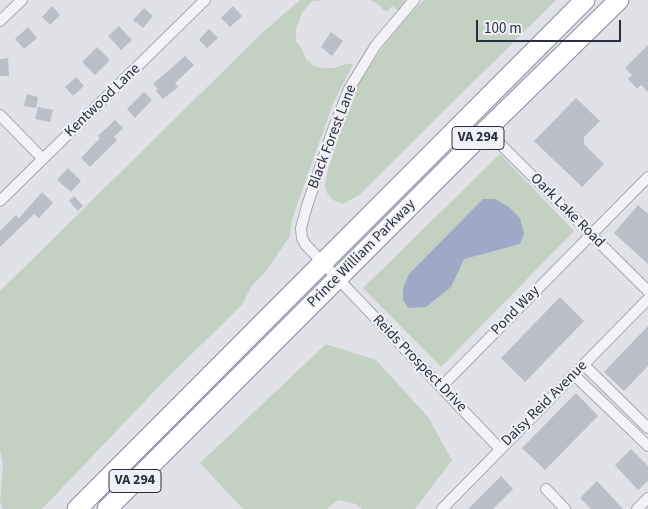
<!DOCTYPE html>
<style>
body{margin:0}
#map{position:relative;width:648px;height:509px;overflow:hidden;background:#e0e2e8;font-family:"Source Sans 3",sans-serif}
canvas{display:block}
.scale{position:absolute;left:476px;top:20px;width:145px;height:22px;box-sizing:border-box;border:2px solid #2a2e3e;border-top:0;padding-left:6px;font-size:15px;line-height:18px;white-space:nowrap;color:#2a2e3e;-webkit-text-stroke:4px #f0f1f6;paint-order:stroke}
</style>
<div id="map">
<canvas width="648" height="509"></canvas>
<div class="scale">100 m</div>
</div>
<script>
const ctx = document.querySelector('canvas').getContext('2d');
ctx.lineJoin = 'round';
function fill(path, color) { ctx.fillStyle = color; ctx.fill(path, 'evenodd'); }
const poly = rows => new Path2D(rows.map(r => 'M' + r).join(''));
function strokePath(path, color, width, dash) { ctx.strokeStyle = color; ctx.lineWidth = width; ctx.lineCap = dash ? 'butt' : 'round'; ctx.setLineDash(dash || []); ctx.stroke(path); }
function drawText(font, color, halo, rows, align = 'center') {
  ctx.font = font + ' "Source Sans 3",sans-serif'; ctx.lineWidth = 4.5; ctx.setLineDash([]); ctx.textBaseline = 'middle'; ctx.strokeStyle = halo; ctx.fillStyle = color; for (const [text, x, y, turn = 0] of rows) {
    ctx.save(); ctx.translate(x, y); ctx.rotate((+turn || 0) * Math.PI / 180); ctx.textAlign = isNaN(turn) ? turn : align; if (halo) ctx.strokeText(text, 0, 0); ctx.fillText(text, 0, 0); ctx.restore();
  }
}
const green = poly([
 [300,0,326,0,312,1,302,13,296,29,296,41,302,49,306,59,314,66,324,68,334,68,345,64,353,64,333,104,292,219,290,236,266,271,251,287,242,305,166,379,42,509,3,509,0,502,3,464,0,449,0,291,263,32],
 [370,0,404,0,405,1,398,10,392,6,388,11,383,10,379,5],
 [424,0,556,0,359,195,343,204,333,200,327,193,325,186,327,173,347,110,358,85,385,44,408,16],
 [500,154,574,231,441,367,363,288],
 [326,344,376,360,428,417,452,460,415,509,362,509,356,504,338,500,327,509,243,509,200,463]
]);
const water = poly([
 [483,199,495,199,509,207,520,218,524,234,520,244,464,259,451,287,426,307,408,308,403,299,403,288,409,274]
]);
const building = poly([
 [52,6,60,15,50,25,42,17],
 [233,6,242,16,230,27,221,18],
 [144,8,153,16,143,28,133,20],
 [119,26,132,40,121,50,108,36],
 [28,27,37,38,24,49,15,39],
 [209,29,218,38,207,48,199,40],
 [331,32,343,41,332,56,321,47],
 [648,45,648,92,641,85,637,89,628,79,632,75,625,68],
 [97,47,110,60,95,75,82,62],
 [185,56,194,65,175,83,178,87,163,99,156,91,158,89,153,84],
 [8,58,9,76,0,76,0,59],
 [76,77,84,86,73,96,65,87],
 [144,92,152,100,135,118,127,109],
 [27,94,38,97,36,108,24,106],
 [576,98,600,121,584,137,584,144,604,164,582,187,534,141],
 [38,107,53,110,50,122,35,119],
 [115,120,123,128,114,137,117,140,90,167,81,158,100,138,98,136],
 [68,168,81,181,71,192,57,180],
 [42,192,53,203,39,218,34,214,0,247,0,231,16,215,19,218],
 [74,196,83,206,78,211,69,201],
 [638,205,648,214,648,264,614,233],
 [560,297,584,321,525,382,501,358],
 [648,326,648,366,624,391,604,372],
 [576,393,598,416,545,470,522,448],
 [631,449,648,466,648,481,638,490,615,465],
 [501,476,513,489,493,509,468,509],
 [597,481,623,509,591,509,580,498]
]);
const street = poly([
 [414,0,376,45,349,89,331,135,307,206,301,228,302,238,305,244,500,449],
 [0,21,22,0],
 [0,115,43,159],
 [486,130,648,291],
 [0,201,205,0],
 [584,365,648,428],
 [574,375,648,446],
 [441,387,648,177],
 [546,489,565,509],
 [442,509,648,299],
 [637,509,648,498]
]);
const highway = poly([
 [77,509,585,0],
 [107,509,486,130,619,0]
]);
const shields = [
 [478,138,52],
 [135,481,52]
];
const shieldNames = [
 ["VA 294",478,138],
 ["VA 294",135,481]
];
const streetNames = [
 ["Kentwood Lane",103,101,-44],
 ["Black Forest Lane",333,137,-69],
 ["Oark Lake Road",567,211,45],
 ["Prince William Parkway",362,254,-45],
 ["Pond Way",516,311,-46],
 ["Reids Prospect Drive",419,364,46],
 ["Daisy Reid Avenue",545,404,-45]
];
fill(green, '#c3d1c2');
fill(water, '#9eaac5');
fill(building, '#bbbdc7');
strokePath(street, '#a6a8b2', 12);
strokePath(highway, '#898d9d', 21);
strokePath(street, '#f3f3f7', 10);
strokePath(highway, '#fff', 19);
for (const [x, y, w] of shields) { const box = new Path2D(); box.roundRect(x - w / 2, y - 11.5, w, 23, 4); ctx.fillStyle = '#f0f1f6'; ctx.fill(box); strokePath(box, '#2a2e3e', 1); }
drawText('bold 14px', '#2a2e3e', null, shieldNames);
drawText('15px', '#2a2e3e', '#f0f1f6', streetNames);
</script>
